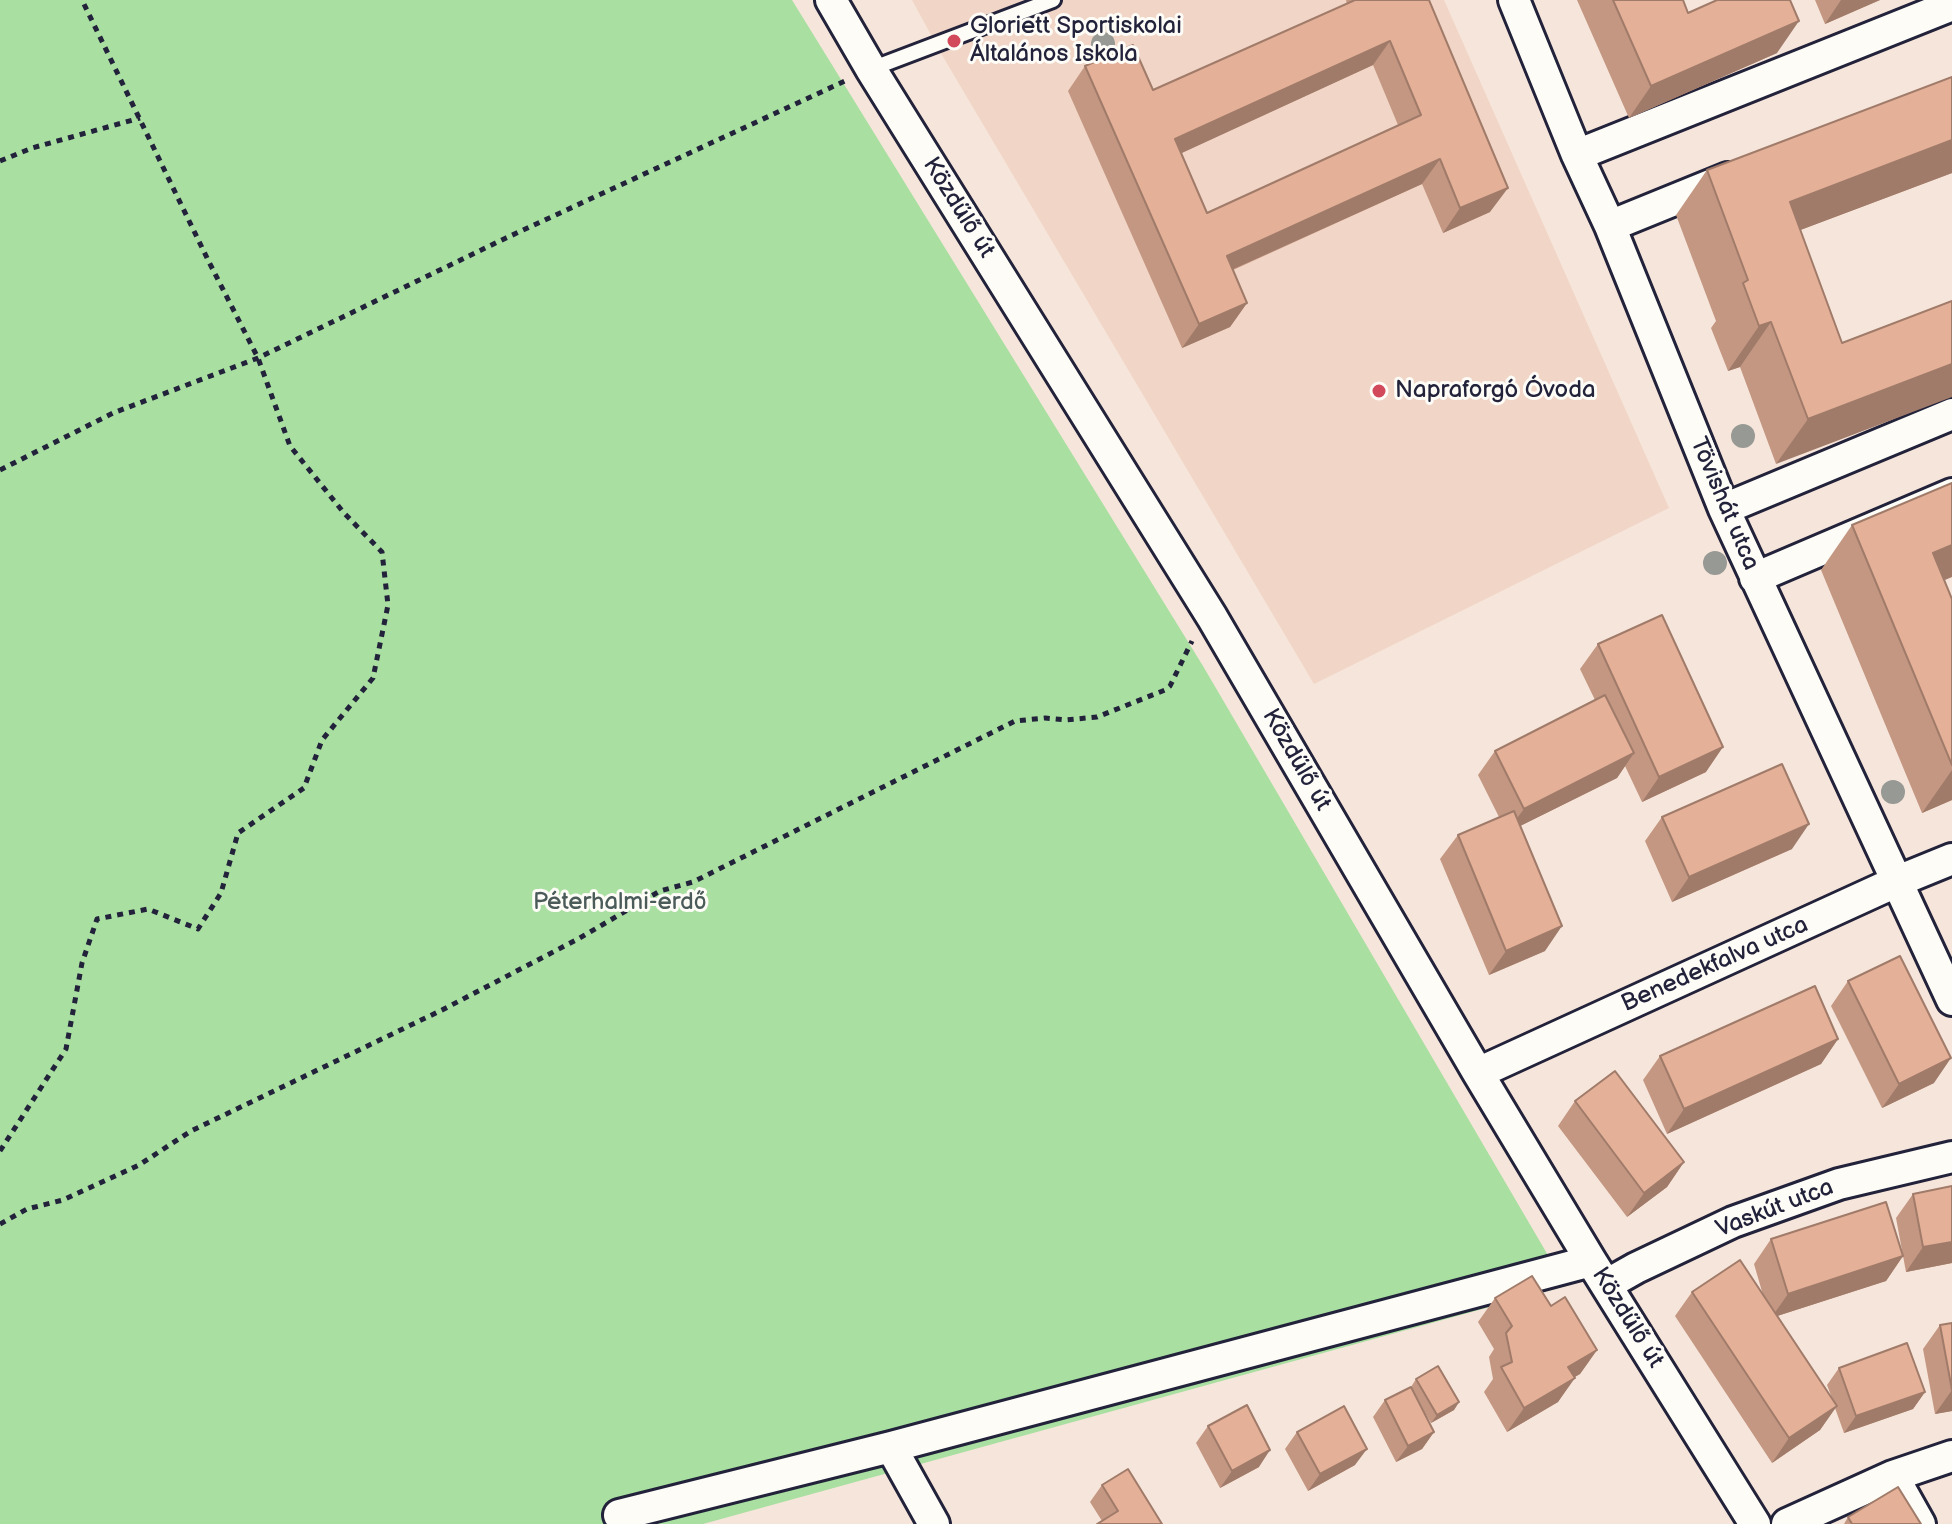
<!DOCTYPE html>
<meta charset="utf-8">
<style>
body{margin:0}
canvas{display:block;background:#f6e5da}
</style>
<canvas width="1952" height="1524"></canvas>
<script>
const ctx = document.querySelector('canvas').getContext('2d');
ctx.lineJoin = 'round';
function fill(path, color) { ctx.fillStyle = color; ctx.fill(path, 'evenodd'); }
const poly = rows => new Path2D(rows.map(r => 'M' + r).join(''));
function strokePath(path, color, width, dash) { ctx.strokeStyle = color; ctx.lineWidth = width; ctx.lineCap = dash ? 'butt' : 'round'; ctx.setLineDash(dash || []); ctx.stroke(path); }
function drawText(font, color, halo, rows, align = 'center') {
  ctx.font = font + ' "Balsamiq Sans",sans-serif'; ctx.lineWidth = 6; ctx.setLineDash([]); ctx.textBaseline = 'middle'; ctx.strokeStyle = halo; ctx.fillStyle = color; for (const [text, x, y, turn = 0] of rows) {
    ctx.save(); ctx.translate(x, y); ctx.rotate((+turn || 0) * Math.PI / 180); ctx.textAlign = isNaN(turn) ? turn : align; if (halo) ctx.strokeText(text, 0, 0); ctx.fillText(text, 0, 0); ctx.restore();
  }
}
const built = poly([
 [912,0,1444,0,1669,508,1314,684,942,55]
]);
const green = poly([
 [0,0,792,0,1203,666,1566,1286,703,1524,0,1524]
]);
const path = poly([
 [0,161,32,148,140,118],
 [0,470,113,413,258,358,506,238,845,81],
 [0,1151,66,1049,82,963,97,919,148,909,198,929,221,893,238,833,304,788,322,740,373,678,388,605,382,552,344,513,290,446,258,358,209,262,82,0],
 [0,1224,27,1209,63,1200,139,1165,191,1131,442,1010,578,939,660,891,693,882,1015,721,1045,718,1066,720,1097,717,1165,690,1170,686,1192,641]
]);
const service = poly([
 [871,69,1053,0]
]);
const minor = poly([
 [831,0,871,69,1212,617,1478,1073,1591,1261,1755,1524],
 [1514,0,1577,155,1610,226,1724,509,1952,1000],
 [1577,155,1952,5],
 [1610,226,1728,178],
 [1724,509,1952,414],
 [1755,578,1952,494],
 [1478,1073,1898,881,1952,859],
 [1606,1285,1636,1268,1733,1222,1839,1184,1952,1157],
 [891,1447,934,1524],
 [1893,1476,1920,1524],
 [619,1515,891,1447,1591,1261],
 [1787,1524,1893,1476,1952,1456]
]);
const trees = [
 [1103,44],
 [1743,436],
 [1715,563],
 [1893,792]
];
const wall = poly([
 [1346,0,1429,0,1490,212,1443,233,1422,184,1233,270,1247,303,1230,327,1182,348,1068,91,1085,66,1153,90,1347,4],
 [1373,65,1398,125,1207,213,1181,153],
 [1577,0,1683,0,1688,13,1777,53,1629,118],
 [1815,0,1880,0,1825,24],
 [1952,77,1952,173,1800,230,1842,343,1952,301,1776,464,1740,367,1728,371,1711,328,1716,321,1676,215,1707,170],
 [1852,525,1944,580,1952,599,1952,800,1922,813,1821,570],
 [1598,644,1706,772,1642,802,1625,766,1617,778,1520,826,1545,951,1489,975,1440,859,1458,835,1499,817,1478,775,1495,751,1595,700,1580,669],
 [1662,817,1792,849,1672,902,1645,841],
 [1848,981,1934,1083,1882,1108,1831,1006],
 [1838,1039,1821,1064,1667,1134,1643,1080,1660,1056],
 [1575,1101,1684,1162,1667,1187,1627,1217,1558,1126],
 [1913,1194,1952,1263,1906,1272,1896,1218],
 [1771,1239,1903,1256,1886,1281,1777,1316,1832,1398,1827,1385,1839,1368,1925,1392,1913,1409,1844,1433,1835,1408,1820,1430,1772,1463,1675,1316,1692,1292,1763,1295,1754,1264],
 [1495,1298,1551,1306,1597,1350,1580,1374,1574,1377,1558,1402,1507,1432,1484,1392,1493,1379,1489,1357,1494,1349,1478,1322],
 [1952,1323,1952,1411,1935,1414,1923,1349,1940,1325],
 [1416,1379,1459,1402,1454,1410,1431,1423,1420,1405,1434,1432,1422,1449,1396,1462,1373,1417,1385,1400,1411,1387],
 [1208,1426,1259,1467,1220,1488,1196,1443],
 [1297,1432,1355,1465,1308,1491,1285,1449],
 [1102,1485,1162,1524,1102,1521,1090,1502],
 [1848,1517,1921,1524,1844,1524]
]);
const shadedWall = poly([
 [1841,0,1880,0,1825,24],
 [1799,21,1777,53,1629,118,1651,86],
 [1390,41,1373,65,1158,164,1175,139],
 [1952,140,1952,173,1758,246,1790,202],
 [1440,159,1422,184,1209,280,1227,256],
 [1508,188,1490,212,1443,233,1460,208],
 [1247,303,1230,327,1182,348,1199,324],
 [1771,322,1740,367,1728,371,1759,326],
 [1952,364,1952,397,1776,464,1808,419],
 [1952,545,1952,577,1902,598,1933,553],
 [1723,747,1706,772,1642,802,1659,777],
 [1634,753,1617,778,1506,833,1524,809],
 [1952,770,1952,800,1922,813],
 [1809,824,1792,849,1672,902,1689,877],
 [1562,926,1545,951,1489,975,1506,951],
 [1838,1039,1821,1064,1667,1134,1684,1109],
 [1951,1058,1934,1083,1882,1108,1899,1084],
 [1684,1162,1667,1187,1627,1217,1644,1193],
 [1952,1242,1952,1263,1906,1272,1923,1247],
 [1903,1256,1886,1281,1771,1318,1788,1294],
 [1597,1350,1580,1374,1551,1391,1568,1367],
 [1575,1378,1558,1402,1507,1432,1524,1408],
 [1952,1390,1952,1411,1935,1414],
 [1925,1392,1913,1409,1844,1433,1856,1416],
 [1459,1402,1454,1410,1431,1423,1437,1415],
 [1837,1406,1820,1430,1772,1463,1789,1438],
 [1434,1432,1422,1449,1396,1462,1408,1446],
 [1367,1449,1355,1465,1308,1491,1320,1474],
 [1270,1450,1259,1467,1220,1488,1232,1471]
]);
const building = poly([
 [1355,0,1429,0,1508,188,1460,208,1440,159,1227,256,1247,303,1199,324,1085,66,1133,45,1153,90,1355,0],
 [1390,41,1421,115,1207,213,1175,139,1390,41],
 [1613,0,1683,0,1688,13,1717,0,1790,0,1799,21,1651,86,1613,0],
 [1952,77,1952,140,1790,202,1842,343,1952,301,1952,364,1808,419,1771,322,1759,326,1743,283,1748,280,1707,170,1952,77],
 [1952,483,1952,545,1933,553,1952,599,1952,765,1852,525,1952,483],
 [1662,615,1723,747,1659,777,1598,644,1662,615],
 [1605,695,1634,753,1524,809,1495,751,1605,695],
 [1782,764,1809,824,1689,877,1662,817,1782,764],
 [1514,811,1562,926,1506,951,1458,835,1514,811],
 [1900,956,1951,1058,1899,1084,1848,981,1900,956],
 [1815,986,1838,1039,1684,1109,1660,1056,1815,986],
 [1615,1071,1684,1162,1644,1193,1575,1101,1615,1071],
 [1952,1186,1952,1242,1923,1247,1913,1194,1952,1186],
 [1886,1202,1903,1256,1788,1294,1771,1239,1886,1202],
 [1740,1260,1837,1406,1789,1438,1692,1292,1740,1260],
 [1532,1276,1551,1306,1565,1297,1597,1350,1568,1367,1575,1378,1524,1408,1501,1367,1512,1362,1506,1333,1512,1326,1495,1298,1532,1276],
 [1952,1323,1952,1390,1940,1325,1952,1323],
 [1907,1343,1925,1392,1856,1416,1839,1368,1907,1343],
 [1438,1366,1459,1402,1437,1415,1416,1379,1438,1366],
 [1411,1387,1434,1432,1408,1446,1385,1400,1411,1387],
 [1247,1405,1270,1450,1232,1471,1208,1426,1247,1405],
 [1344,1406,1367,1449,1320,1474,1297,1432,1344,1406],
 [1128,1469,1162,1524,1097,1524,1118,1511,1102,1485,1128,1469],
 [1898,1487,1921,1524,1852,1524,1848,1517,1898,1487]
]);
const markers = [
 [954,41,8,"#d1495b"],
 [1379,391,8,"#d1495b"]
];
const poiNames = [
 ["Gloriett Sportiskolai",970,27],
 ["Általános Iskola",970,55],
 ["Napraforgó Óvoda",1395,391]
];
const streetNames = [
 ["Közdűlő út",958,208,58],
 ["Tövishát utca",1724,504,67],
 ["Közdűlő út",1296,760,60],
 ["Benedekfalva utca",1715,965,-24],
 ["Vaskút utca",1775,1209,-21],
 ["Közdűlő út",1627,1318,58]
];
const parkNames = [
 ["Péterhalmi-erdő",620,903]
];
fill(built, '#f1d5c6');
fill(green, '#a9dfa1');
strokePath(service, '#22223b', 20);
strokePath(minor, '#22223b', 36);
strokePath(path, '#22223b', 5, [6, 6]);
strokePath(service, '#fdfcf7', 14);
strokePath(minor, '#fdfcf7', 30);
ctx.fillStyle = '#979994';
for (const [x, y] of trees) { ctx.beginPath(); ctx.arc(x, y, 12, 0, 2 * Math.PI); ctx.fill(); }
fill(wall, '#c49782');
fill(shadedWall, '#a07b6a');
fill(building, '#e4b097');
strokePath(building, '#a07b6a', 2);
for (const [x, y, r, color] of markers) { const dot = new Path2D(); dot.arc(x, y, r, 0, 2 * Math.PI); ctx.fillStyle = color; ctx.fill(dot); strokePath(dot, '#fdfcf7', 3); }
drawText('24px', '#22223b', '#fdfcf7', poiNames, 'left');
drawText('24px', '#22223b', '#fdfcf7', streetNames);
drawText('24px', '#4a5b5a', '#fdfcf7', parkNames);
</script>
